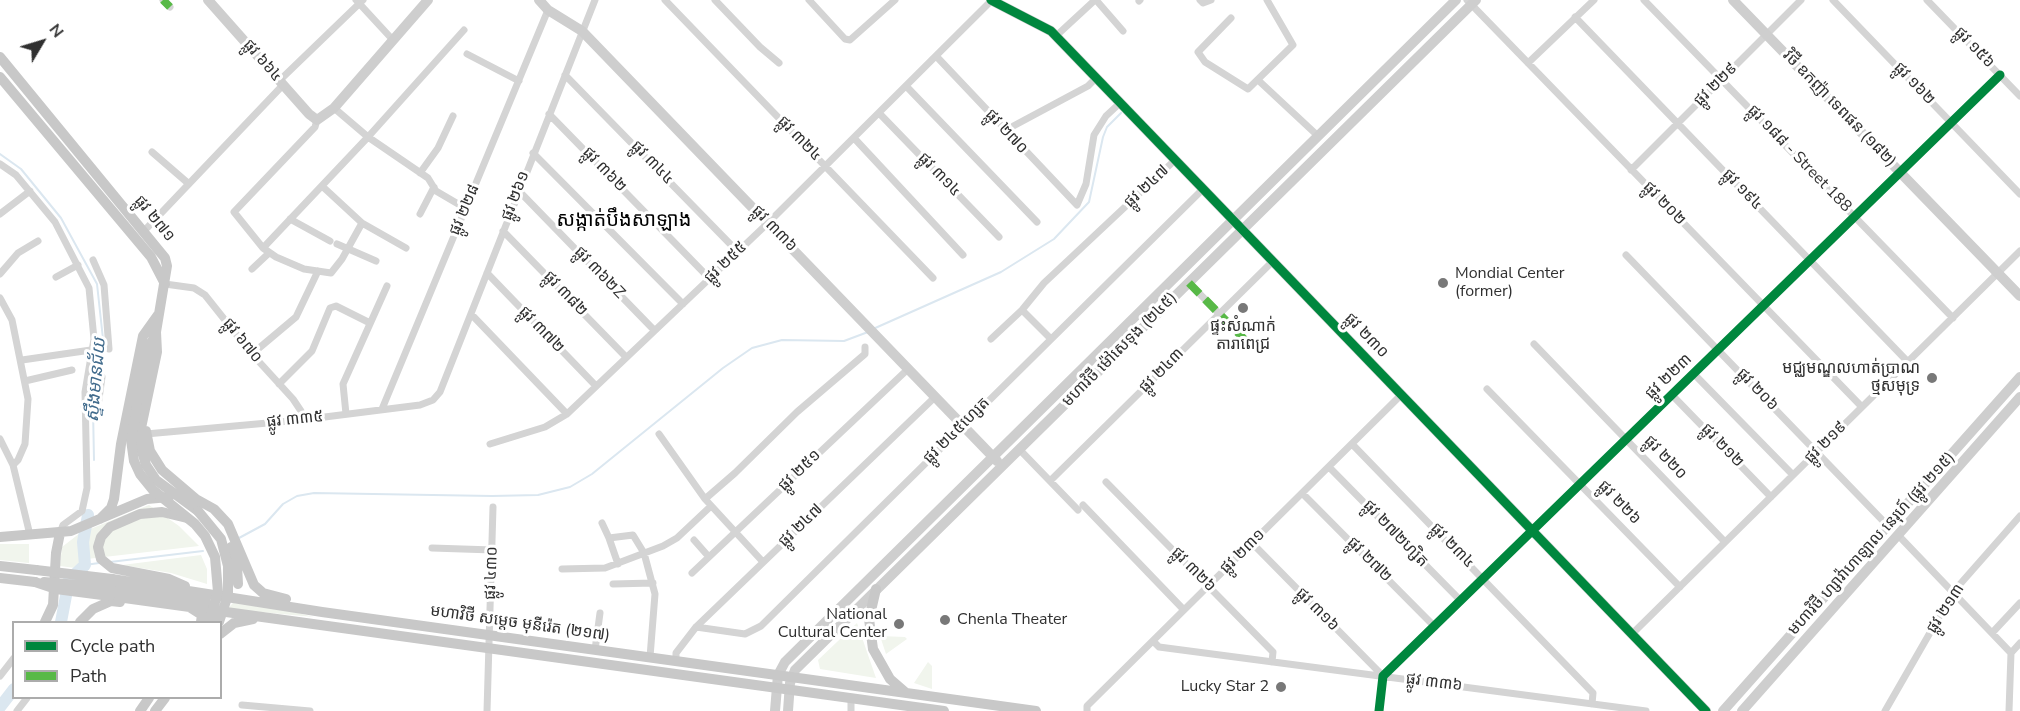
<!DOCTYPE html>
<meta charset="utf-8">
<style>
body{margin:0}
#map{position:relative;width:2020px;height:711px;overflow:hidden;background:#fff;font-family:"Nunito Sans",sans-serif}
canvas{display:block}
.legend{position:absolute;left:12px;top:621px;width:210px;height:78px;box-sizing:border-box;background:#fff;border:2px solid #acacac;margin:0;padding:8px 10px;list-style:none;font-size:18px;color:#303030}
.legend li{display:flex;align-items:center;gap:12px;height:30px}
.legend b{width:30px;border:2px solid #acacac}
.north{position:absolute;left:12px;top:12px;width:60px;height:60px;-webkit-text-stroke:4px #fff;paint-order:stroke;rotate:52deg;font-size:16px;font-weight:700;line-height:24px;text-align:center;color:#303030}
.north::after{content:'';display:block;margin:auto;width:21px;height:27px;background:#303030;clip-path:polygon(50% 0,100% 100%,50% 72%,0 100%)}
</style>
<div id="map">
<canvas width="2020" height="711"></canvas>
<ul class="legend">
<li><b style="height:8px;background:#00873e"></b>Cycle path</li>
<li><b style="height:8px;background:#58b947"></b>Path</li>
</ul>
<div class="north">N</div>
</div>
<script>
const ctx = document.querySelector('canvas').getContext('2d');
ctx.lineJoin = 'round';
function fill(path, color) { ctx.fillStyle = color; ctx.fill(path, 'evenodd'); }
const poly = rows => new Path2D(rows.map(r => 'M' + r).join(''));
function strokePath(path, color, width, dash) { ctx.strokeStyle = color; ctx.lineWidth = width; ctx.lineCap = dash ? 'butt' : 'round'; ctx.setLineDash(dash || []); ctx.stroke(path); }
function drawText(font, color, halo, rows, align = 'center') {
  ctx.font = font + ' "Nunito Sans","Noto Sans Khmer",sans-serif'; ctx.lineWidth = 6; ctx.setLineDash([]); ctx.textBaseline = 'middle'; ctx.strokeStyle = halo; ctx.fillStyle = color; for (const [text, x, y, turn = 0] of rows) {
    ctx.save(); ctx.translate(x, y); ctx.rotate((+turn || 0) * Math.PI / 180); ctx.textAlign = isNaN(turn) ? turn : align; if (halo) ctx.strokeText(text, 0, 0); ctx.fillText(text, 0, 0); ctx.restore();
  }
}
const green = poly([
 [149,505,179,526,199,546,87,559,88,530],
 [80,533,80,563,75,568,60,566,62,547],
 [0,544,29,544,29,563,0,560],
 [201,555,207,569,207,584,171,573,122,565],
 [233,603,285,610,314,617,227,609],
 [857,623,876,678,820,669,818,660],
 [880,636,905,637,907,639,886,654],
 [928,662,932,666,932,689,914,683]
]);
const stream = poly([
 [0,154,21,169,61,218,97,284,103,339,96,361,93,403],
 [873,329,1001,272,1054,239,1089,202,1103,137,1107,127,1121,113],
 [93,409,94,460],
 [239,538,265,524,283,504,297,496,314,493,492,496,538,495,570,487,592,474,723,368,752,348,782,340,844,341,868,332],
 [110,562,203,551],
 [85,565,99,563]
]);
const river = poly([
 [61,622,69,580,85,565,83,542,88,515],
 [0,707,14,689]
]);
const street = poly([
 [163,0,170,7],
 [356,0,392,39],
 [665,0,933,278],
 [715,0,760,47,779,63],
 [809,0,845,39,850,40,895,0],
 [1096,0,1123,31],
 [1200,0,1203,3,1211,0],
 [1467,0,1862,407],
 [1644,0,1953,318],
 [1833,0,2020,194],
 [1927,0,2020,96],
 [1139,1,1140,0],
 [1575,17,1908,362],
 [1231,18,1198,52,1205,62,1248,89,1293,45,1267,0],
 [1056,36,1095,0],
 [467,54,519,81],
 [937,57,1077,205,1086,184,1094,135,1106,116,1120,103],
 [1528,63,1594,0],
 [565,75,738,252],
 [1258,80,1318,136],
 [279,81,363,0],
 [907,87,1037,222],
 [334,108,368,137,428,178,436,191,465,208],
 [879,113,999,237],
 [549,114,710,279],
 [317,120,315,127,234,212,263,248,276,257,304,269,331,273,342,259,362,223],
 [1004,131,1088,86,1096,78],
 [854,138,963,255],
 [152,152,189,184],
 [533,153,683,304],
 [0,164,16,175,55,222,89,288,94,339,85,392,87,488,82,511,63,525,60,533],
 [1631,170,1801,0],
 [420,173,438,148,453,116],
 [322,186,362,223,406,248],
 [518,190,654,330],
 [0,214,30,191],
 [420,214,434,187],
 [290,219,330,241],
 [145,230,283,85],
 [503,231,626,357],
 [337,244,376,261],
 [263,248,368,137,464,30],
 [1626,255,1888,526],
 [93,260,104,285,109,349],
 [252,269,269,253],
 [487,273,596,386],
 [0,274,18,253,38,241],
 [56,277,78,265],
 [1189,283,1248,343],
 [165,284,194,288,205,295,252,354,293,399,301,411,301,420],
 [0,298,12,320,28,399,25,444,18,460,13,465],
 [1022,310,1051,339],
 [471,314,567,414],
 [991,339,1022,310,1044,283,1175,160],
 [1534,344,1725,542],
 [252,354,296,317,318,271],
 [22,360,91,350],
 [1694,374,1793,475],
 [25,381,72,370],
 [279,384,312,351,330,308,336,306,370,323],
 [1487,389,1680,587],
 [1672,395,1771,497],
 [84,406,98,406,102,377],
 [382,409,548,10],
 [346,414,343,384,387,286],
 [146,434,301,420,420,405,433,400,440,392,595,0],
 [659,434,705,499,763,562],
 [0,439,13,465,30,535],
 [490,444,545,427,567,414,768,223,992,0],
 [1352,444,1593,693,1592,704],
 [1019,449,1078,510],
 [1329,467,1461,601],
 [1050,481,1273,261],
 [1106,482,1273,652,1272,662],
 [1302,493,1435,627],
 [705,499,735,473,797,412,865,354,865,347],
 [1083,505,1184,610],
 [602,523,609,538,633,535,644,553,655,594,650,657],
 [1898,535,2011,653],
 [609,538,618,564],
 [694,540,709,557],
 [1252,543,1383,676],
 [432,548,493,550],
 [562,569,605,568,663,546,677,538,711,506],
 [692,573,908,369],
 [613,584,653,583],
 [696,627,745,634,761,626,1203,189],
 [1992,633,2020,603],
 [1632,634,2020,251],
 [1153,641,1159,647,1646,711],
 [595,650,600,613],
 [676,661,676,653,696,627,935,397],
 [0,676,14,658],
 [242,705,310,711],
 [17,711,27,698],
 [487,711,493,507],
 [851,711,851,698],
 [1087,711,1087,706,1401,395],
 [1379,711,1383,676,2000,75],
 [1885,711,1954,591,2020,516],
 [2009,711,2011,653,2020,643]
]);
const secondary = poly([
 [208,0,309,114,317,120,334,108,428,0],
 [539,0,548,10,582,31,997,461],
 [991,0,1051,31,1706,711],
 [1733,0,2020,296],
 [775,711,778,675,785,662,1456,0],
 [788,711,790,683,795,670,1476,0],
 [1723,711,2020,377],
 [1742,711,2020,397]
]);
const primary = poly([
 [0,57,165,258,167,266,156,332,157,352,141,428,141,448,146,465,156,480,198,511],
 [0,77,151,257,165,284],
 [137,406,148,350,155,335],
 [146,431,150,451,162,470,196,499,214,509,228,524,254,585,263,593,286,599],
 [100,519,111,508,114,499,121,444,143,336,158,315],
 [0,537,71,531,147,499,169,497],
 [231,547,237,566,238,584],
 [0,566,36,570],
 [0,578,35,582],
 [112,579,322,612,1036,711],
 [185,586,169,579,112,568,101,559,98,547,101,537,110,527,140,514,162,512,187,518],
 [111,588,206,602],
 [876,589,869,619,873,649,890,679,905,692],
 [110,596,944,711],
 [191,608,202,615,201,622],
 [45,622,53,605,56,553,60,533],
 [80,622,93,609,111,601,120,602],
 [220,634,234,623,253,619],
 [140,711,149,698],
 [155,711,165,698]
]);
const primaryBridge = poly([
 [137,406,131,440,134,461,140,474,153,490,195,524,205,536,215,557,218,592,209,622],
 [198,511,221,539,228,566,228,595,219,622],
 [36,570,112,579],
 [35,582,56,589,110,596],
 [44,582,111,588]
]);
const quiet = poly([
 [163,0,170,7],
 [1189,283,1248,343]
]);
const cycleway = poly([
 [991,0,1051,31,1706,711],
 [1379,711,1383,676,2000,75]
]);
const markers = [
 [1443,283,6,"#787878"],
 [1243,308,6,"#787878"],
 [1932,378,6,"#787878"],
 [945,620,6,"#787878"],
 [899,624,6,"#787878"],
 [1281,687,6,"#787878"]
];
const streetNames = [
 ["ផ្លូវ ១៥៦",1974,48,46],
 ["ផ្លូវ ៦៦៤",262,61,49],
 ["ផ្លូវ ១៦២",1914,84,46],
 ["ផ្លូវ ២២៩",1716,85,-45],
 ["វិថី ឧកញ៉ា ទេពផន (១៨២)",1839,109,46],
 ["ផ្លូវ ២៧០",1006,132,47],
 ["ផ្លូវ ៣២៤",799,139,46],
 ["ផ្លូវ ១៨៨ - Street 188",1799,159,46],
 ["ផ្លូវ ៣៤៤",652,163,46],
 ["ផ្លូវ ៣៦២",604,170,46],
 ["ផ្លូវ ៣១៤",939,175,46],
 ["ផ្លូវ ២៤៧",1147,187,-43],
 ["ផ្លូវ ១៩៤",1742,190,46],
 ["ផ្លូវ ២៦១",516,196,-69],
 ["ផ្លូវ ២០២",1664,204,46],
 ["ផ្លូវ ២២៨",465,210,-67],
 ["ផ្លូវ ២៧១",154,219,51],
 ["ផ្លូវ ៣៣៦",774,229,46],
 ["ផ្លូវ ២៥៥",726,263,-44],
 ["ផ្លូវ ៣៦២Z",599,273,46],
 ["ផ្លូវ ៣៨២",565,294,46],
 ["ផ្លូវ ៣៧២",541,330,46],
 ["ផ្លូវ ២៣០",1366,336,46],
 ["ផ្លូវ ៦៧០",242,341,51],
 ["មហាវិថី ម៉ៅសេទុង (២៤៥)",1120,350,-45],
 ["ផ្លូវ ២៤៣",1162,371,-45],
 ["ផ្លូវ ២២៣",1669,377,-44],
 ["ផ្លូវ ២០៦",1757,390,46],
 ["ផ្លូវ ៣៣៥",295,420,-6],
 ["ផ្លូវ ២៤៥ហ្សេត",957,431,-45],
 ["ផ្លូវ ២១៩",1826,443,-45],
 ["ផ្លូវ ២១២",1722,446,46],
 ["ផ្លូវ ២២០",1665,458,46],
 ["ផ្លូវ ២៥១",800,471,-44],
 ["ផ្លូវ ២២៦",1619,503,46],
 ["ផ្លូវ ២៤៧",801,526,-44],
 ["ផ្លូវ ២៧២ហ្សិត",1395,534,46],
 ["មហាវិថី ហ្សាវ៉ាហាឡាល នេរុហ៍ (ផ្លូវ ២១៥)",1872,544,-48],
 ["ផ្លូវ ២៣៤",1452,546,46],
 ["ផ្លូវ ២៣១",1243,552,-45],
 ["ផ្លូវ ២៧២",1369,560,45],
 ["ផ្លូវ ៣២៦",1193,570,45],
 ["ផ្លូវ ៤៣០",492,573,-88],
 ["ផ្លូវ ២១៣",1946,609,-57],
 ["ផ្លូវ ៣១៦",1317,610,45],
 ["មហាវិថី សម្តេច មុនីរ៉េត (២១៧)",520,624,8],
 ["ផ្លូវ ៣៣៦",1434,683,7]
];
const poiNames = [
 ["Mondial Center",1455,274,"left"],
 ["(former)",1455,292,"left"],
 ["ផ្ទះសំណាក់",1243,327,"center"],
 ["តារាពេជ្រ",1243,345,"center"],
 ["មជ្ឈមណ្ឌលហាត់ប្រាណ",1920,369],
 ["ថ្មសមុទ្រ",1920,387],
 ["National",887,615],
 ["Cultural Center",887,633],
 ["Chenla Theater",957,620,"left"],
 ["Lucky Star 2",1269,687]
];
const waterNames = [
 ["ស្ទឹងមានជ័យ",97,380,-85]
];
const quarterNames = [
 ["សង្កាត់បឹងសាឡាង",624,221]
];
fill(green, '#f1f5ed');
strokePath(stream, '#dbe7f0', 2);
strokePath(river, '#dbe7f0', 12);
strokePath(street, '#d4d4d4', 7);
strokePath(secondary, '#cecece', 10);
strokePath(primary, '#c8c8c8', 10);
strokePath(primaryBridge, '#c8c8c8', 10);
strokePath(quiet, '#58b947', 8, [15, 8]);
strokePath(cycleway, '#00873e', 9);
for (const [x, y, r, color] of markers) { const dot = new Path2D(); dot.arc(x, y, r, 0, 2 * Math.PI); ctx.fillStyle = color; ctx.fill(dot); strokePath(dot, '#fff', 2); }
drawText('16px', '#303030', '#fff', streetNames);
drawText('16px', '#303030', '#fff', poiNames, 'right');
drawText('italic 18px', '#426c8d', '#fff', waterNames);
drawText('20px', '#000', '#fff', quarterNames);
</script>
